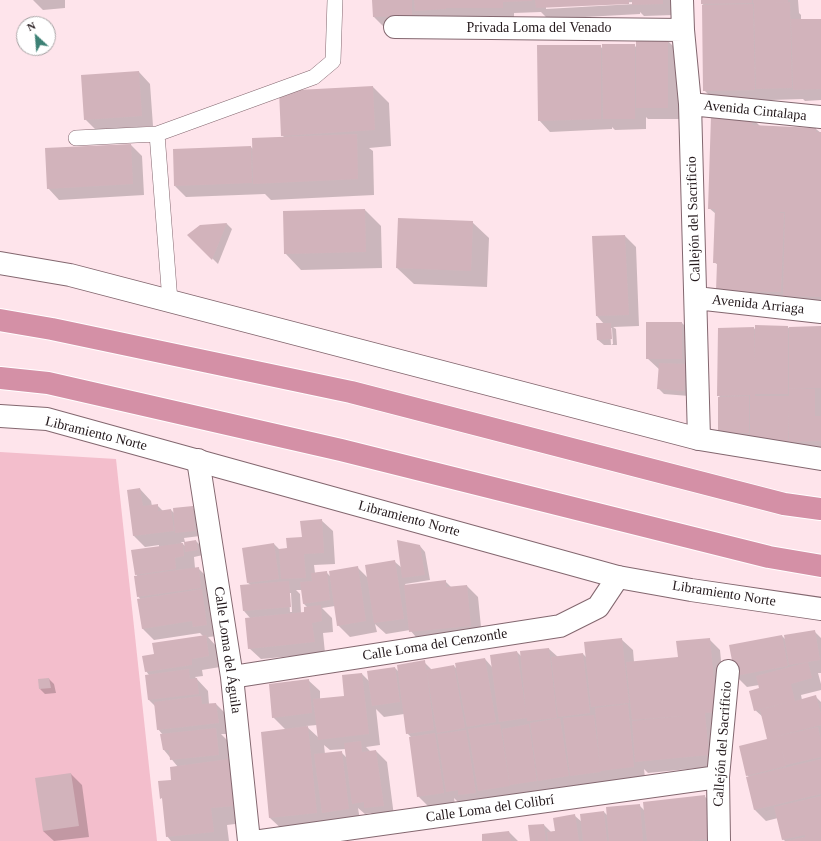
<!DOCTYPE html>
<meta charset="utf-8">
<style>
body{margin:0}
#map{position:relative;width:821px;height:841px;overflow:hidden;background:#fee4eb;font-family:Georgia,serif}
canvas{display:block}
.north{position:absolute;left:16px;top:16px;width:40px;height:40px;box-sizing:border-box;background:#fff;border:1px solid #a7a3a4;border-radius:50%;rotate:334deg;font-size:11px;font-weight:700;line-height:16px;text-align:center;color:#23181b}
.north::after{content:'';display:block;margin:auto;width:14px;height:18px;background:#3d8175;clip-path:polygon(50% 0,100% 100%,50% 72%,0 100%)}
</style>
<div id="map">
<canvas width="821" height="841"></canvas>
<div class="north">N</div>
</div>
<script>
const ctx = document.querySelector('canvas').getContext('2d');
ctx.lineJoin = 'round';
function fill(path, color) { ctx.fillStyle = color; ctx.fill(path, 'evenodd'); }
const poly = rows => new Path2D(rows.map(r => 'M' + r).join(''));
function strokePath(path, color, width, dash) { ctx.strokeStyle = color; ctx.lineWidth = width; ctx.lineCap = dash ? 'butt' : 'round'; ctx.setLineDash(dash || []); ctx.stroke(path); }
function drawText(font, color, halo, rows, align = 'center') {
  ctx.font = font + ' Georgia,serif'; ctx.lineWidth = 3; ctx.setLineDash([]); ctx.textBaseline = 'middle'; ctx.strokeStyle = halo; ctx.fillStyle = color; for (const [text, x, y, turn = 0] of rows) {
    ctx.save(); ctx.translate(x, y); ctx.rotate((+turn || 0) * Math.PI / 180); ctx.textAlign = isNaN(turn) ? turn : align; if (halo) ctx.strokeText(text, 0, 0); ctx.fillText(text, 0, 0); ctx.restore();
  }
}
const green = poly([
 [0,452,116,459,157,841,0,841]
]);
const shadow = poly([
 [33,0,65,0,65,8,43,10],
 [373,0,674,0,674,15,644,16,640,12,640,14,548,19,541,12,514,13,514,18,385,28,374,17],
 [634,2,634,4,546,9,546,7],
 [702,0,798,0,799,13,801,15,801,20,821,20,821,100,805,101,803,99,771,100,771,106,721,107,704,90,705,6,702,4],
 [668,41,679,52,679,119,648,119,646,117,646,129,615,130,612,127,612,129,550,132,539,120,600,46,603,49,634,45,637,48],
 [139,72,150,84,153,126,96,130,85,119],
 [373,87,389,103,391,146,369,148,373,151,374,195,271,200,265,194,186,197,175,186,251,147,253,149,285,138,282,135],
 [752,118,761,127,816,129,821,133,821,312,722,296,718,265,714,262,716,214,709,208],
 [131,145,142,156,144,195,59,200,48,188],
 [365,210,381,226,382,268,301,270,285,253],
 [472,222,489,238,487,287,414,284,397,268],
 [227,224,232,229,218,264,189,235,201,226],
 [625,236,636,247,639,326,613,327,616,329,617,345,604,345,598,340,597,324,604,324,597,316],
 [610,328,612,328,613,344,611,345],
 [682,323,693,334,689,396,664,394,658,388,660,370,647,358],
 [787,327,789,328,821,327,821,452,731,444,721,398,718,395,754,328,756,331],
 [140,489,151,501,152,506,157,505,163,511,171,510,175,514,192,507,198,513,200,536,184,538,185,542,181,542,186,547,196,541,202,547,203,555,194,557,195,568,198,568,209,579,218,636,208,637,217,647,220,667,202,670,203,676,195,677,208,691,209,704,216,704,227,715,229,734,221,734,227,740,229,761,246,777,251,822,227,825,229,841,171,841,167,836,172,781,178,767,164,750,162,735,163,735,158,729,155,706,149,700,149,675,146,671,155,655,203,636,200,633,154,640,143,629,141,600,138,596,138,577,136,574,159,547,159,545,145,547,134,536],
 [321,520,333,531,335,564,314,565,315,573,326,572,331,577,357,567,368,578,395,562,402,568,420,546,425,552,430,580,405,584,406,586,445,581,452,588,467,586,478,597,482,637,421,643,410,630,386,634,375,624,377,632,350,637,338,625,335,606,322,608,332,618,333,632,323,633,325,653,261,659,249,648,251,619,244,611,251,585,248,583,274,544,280,550,288,549],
 [296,590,302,590,304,604,308,608,305,613,301,613,300,594],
 [289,593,291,593,292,612,290,612],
 [814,631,821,638,821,673,818,673,821,684,821,690,801,695,802,700,815,696,821,702,821,841,785,841,783,839,778,818,766,821,755,810,749,777,747,775,769,740,763,717,755,710,760,689,759,685,747,687,736,676,782,636,786,640],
 [621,639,633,650,634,662,679,658,709,639,720,650,727,723,719,766,648,773,644,769,645,778,582,787,579,784,579,787,550,792,547,789,548,792,522,796,520,793,520,797,490,801,486,797,487,804,470,806,466,801,458,802,454,798,455,804,430,808,418,796,411,737,407,733,404,714,384,717,376,709,380,745,366,747,371,752,376,751,387,762,394,816,376,819,371,813,365,814,358,808,360,820,287,834,270,818,286,730,273,717,308,680,320,691,320,699,345,697,362,674,369,681,395,668,399,672,424,662,432,670,454,666,458,670,485,659,492,667,517,652,522,657,549,649,558,657,583,654,587,658],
 [317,725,319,738,306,726],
 [324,745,330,750,346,749,347,758,341,752,325,754],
 [49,679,54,684,56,693,45,694,40,689],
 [71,774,82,785,89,837,54,841,43,831],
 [704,796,716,807,719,841,531,841,544,825,551,832,556,831,575,816,582,822,604,812,608,816,639,805,645,811],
 [509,832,518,841,483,841]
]);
const building = poly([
 [372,0,412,0,412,16,373,17],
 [414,0,532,0,532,1,503,2,503,8,446,8,446,9,415,11],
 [535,0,629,0,629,4,536,8],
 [632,0,663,0,663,4,632,5],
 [701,0,752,0,752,3,701,4],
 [753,0,788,0,788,2,768,3,790,2,792,88,756,89,754,3,753,3],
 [753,4,755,90,703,91,702,5],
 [791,19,821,19,821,89,793,90],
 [636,40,668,40,668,108,636,108],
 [602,44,635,44,635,119,603,119],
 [537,45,601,45,601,119,538,121],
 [139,71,142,116,84,120,81,75],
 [373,86,375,130,281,136,279,91],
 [711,116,753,117,752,125,816,128,816,132,821,132,821,297,783,296,785,212,780,212,780,213,784,213,781,292,716,291,717,263,713,263,715,209,708,209],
 [357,134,358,179,253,184,252,138],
 [131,144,133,184,47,189,45,148],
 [251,146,252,183,174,186,173,149],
 [365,209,366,252,284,254,283,211],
 [398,218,473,221,471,271,396,268],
 [227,223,212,260,187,235,200,225],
 [625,235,629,315,596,316,592,236],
 [646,322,682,322,682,359,646,359],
 [596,323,611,323,612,339,597,340],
 [755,325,788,326,788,394,755,394,755,396,789,396,789,388,815,389,815,416,821,416,821,441,789,442,789,409,788,445,750,445,750,395,717,396,718,328,754,327,755,364],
 [821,326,821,388,789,388,789,327],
 [659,363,686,364,684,391,657,389],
 [749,396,749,433,718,433,718,397],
 [140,488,143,506,158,504,158,511,171,509,174,531,133,536,127,490],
 [193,506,195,531,175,533,173,508],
 [322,519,324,553,304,554,306,578,281,579,279,549,287,548,286,538,302,537,300,521],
 [196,540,198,550,185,552,184,542],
 [397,540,420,545,425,575,402,578],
 [183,543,184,556,175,558,176,569,135,575,131,550],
 [274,543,279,579,247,583,242,548],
 [395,560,404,619,374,623,365,565],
 [358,566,366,621,337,626,329,571],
 [199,567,201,588,137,597,134,576],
 [327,571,330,600,303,604,300,582,312,581,311,573],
 [446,580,446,587,467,585,471,626,409,632,404,585],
 [289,581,291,607,243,611,240,585],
 [202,589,207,625,193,627,192,621,142,629,137,599],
 [321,605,322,621,312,623,315,642,248,649,245,618,304,612,304,607],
 [815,630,820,660,789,665,784,635],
 [206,635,209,656,192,659,192,665,145,672,142,656,154,654,152,643],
 [782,635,788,666,735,676,729,645],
 [622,638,629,703,591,707,584,642],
 [710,638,717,712,705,713,709,755,635,762,632,721,684,716,632,720,626,662,678,657,676,641],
 [549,648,557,718,527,721,527,718,499,722,490,655,517,651,526,713,520,651],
 [583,653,590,713,558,717,551,657],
 [485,658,496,722,467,727,455,663],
 [425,660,426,670,454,665,465,728,437,733,427,673,434,730,406,734,397,665],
 [808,662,812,678,791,684,795,701,816,695,821,714,821,725,774,737,818,727,821,741,821,757,786,765,781,747,786,766,746,776,739,746,767,739,760,710,789,702,754,711,749,691,759,688,756,676],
 [395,667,400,702,372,706,367,671],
 [189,669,190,679,197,678,199,694,148,700,145,675],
 [362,673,369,734,318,740,313,699,344,696,342,675],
 [49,678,51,688,39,689,38,679],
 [309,679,312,713,272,718,269,684],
 [201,696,202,704,216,703,219,723,157,730,154,702],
 [628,704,634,767,600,771,601,772,570,776,563,718,594,715,600,767,595,708],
 [560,718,569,776,538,781,530,723],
 [500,724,510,786,478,791,468,729],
 [529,724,537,781,510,785,502,729],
 [308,726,317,813,269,818,261,732],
 [216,728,219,755,170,760,169,750,163,750,160,734],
 [466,730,476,793,458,795,458,790,446,792,437,734],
 [435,733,444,793,417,797,409,737],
 [361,741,362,752,376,750,384,806,364,808,364,802,352,804,344,743],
 [342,751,349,809,322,813,314,754],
 [229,759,235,806,211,808,214,832,166,837,162,798,160,799,158,781,171,780,170,767],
 [821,759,821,794,754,810,746,777],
 [71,773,79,826,43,831,35,778],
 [705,795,709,839,688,841,647,841,643,802],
 [821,796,821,841,786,841,805,837,805,835,782,840,774,807],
 [640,804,643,841,609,841,606,807],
 [604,811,607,841,583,841,580,814],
 [575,814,579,841,548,841,547,832,555,831,553,818],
 [544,824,546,841,530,841,528,825],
 [509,831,511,841,482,841,482,834]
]);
const service = poly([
 [76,138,157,134],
 [170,301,157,134,314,77,333,61,335,0]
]);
const minor = poly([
 [682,0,683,30,690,104,699,439],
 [395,27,683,30],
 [690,104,821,117],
 [696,298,821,312],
 [198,460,232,677,249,841],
 [232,677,560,626,598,607,618,577],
 [261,841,718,777],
 [719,841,718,777,728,671]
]);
const tertiary = poly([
 [0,263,70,275,699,439,821,459],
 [0,416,47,419,618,577,691,590,821,609]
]);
const trunk = poly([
 [0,320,52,329,351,392,784,504,821,509],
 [0,378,48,383,341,450,769,557,821,566]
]);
const streetNames = [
 ["Privada Loma del Venado",539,28],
 ["Avenida Cintalapa",755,111,6],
 ["Callejón del Sacrificio",694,219,-92],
 ["Avenida Arriaga",758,305,6],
 ["Libramiento Norte",96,434,14],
 ["Libramiento Norte",409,519,15],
 ["Libramiento Norte",724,594,9],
 ["Calle Loma del Cenzontle",435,645,-9],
 ["Calle Loma del Águila",227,650,82],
 ["Callejón del Sacrificio",723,744,-86],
 ["Calle Loma del Colibrí",490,809,-8]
];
fill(green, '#f3becc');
fill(shadow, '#0003');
fill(building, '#d2b3bb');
strokePath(service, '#83676f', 16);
strokePath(minor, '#83676f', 24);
strokePath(tertiary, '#83676f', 24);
strokePath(trunk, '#fff', 24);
strokePath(service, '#fff', 15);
strokePath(minor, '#fff', 22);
strokePath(tertiary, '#fff', 22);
strokePath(trunk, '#d490a6', 22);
drawText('14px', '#23181b', '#fff', streetNames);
</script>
